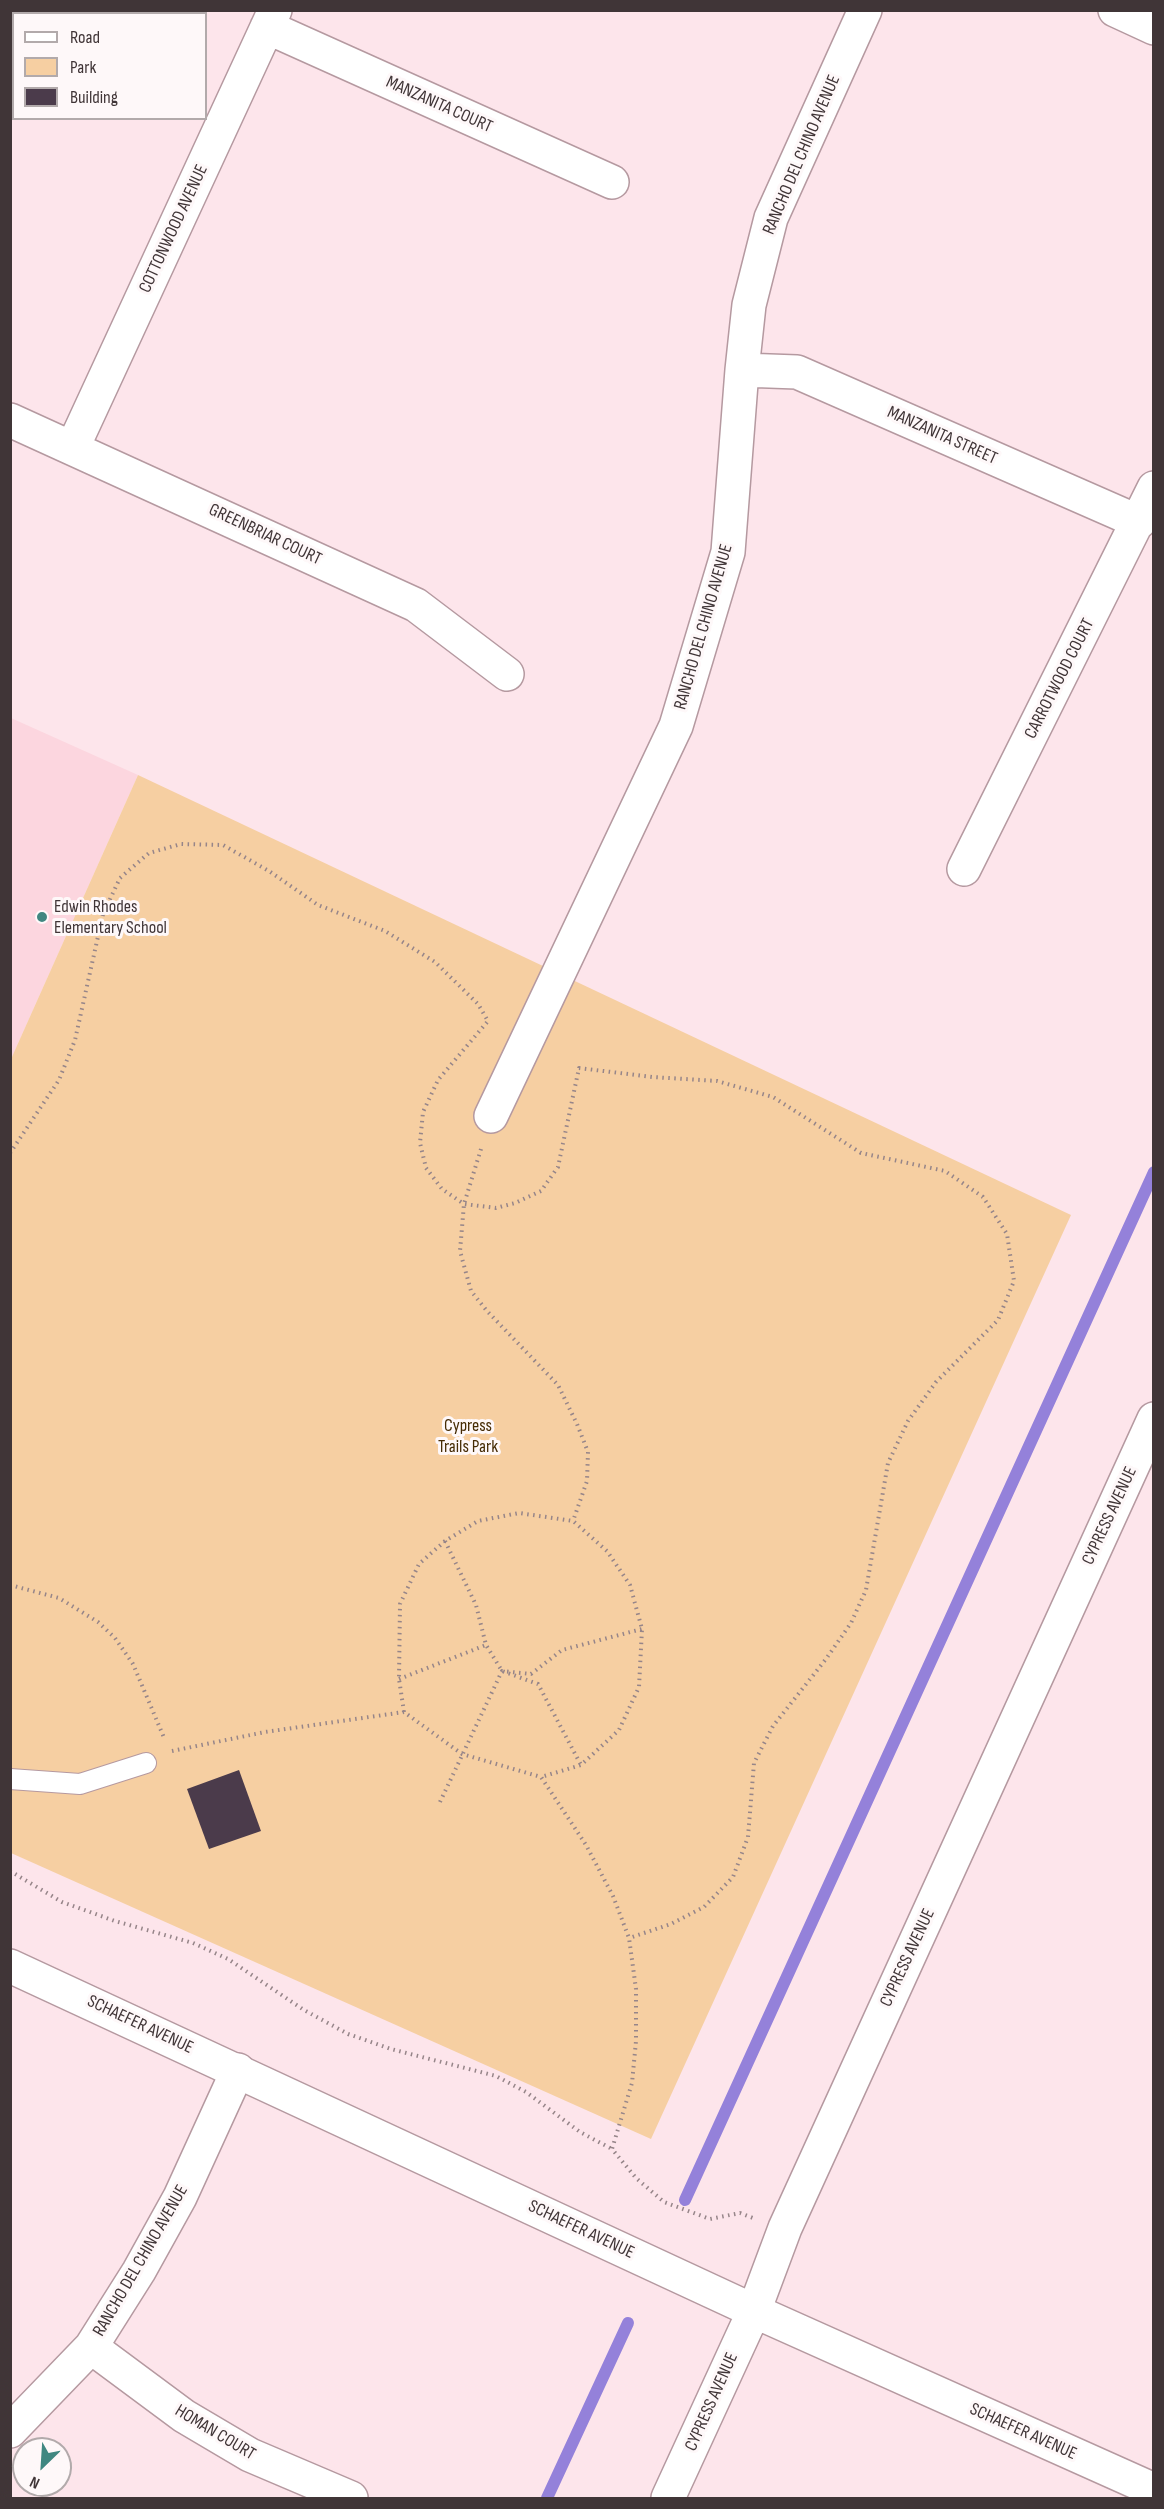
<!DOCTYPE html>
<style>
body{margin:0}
#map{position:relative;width:1164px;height:2509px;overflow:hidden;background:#fde5eb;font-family:"Sofia Sans Condensed",sans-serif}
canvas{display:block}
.frame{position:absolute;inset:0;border:12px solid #403537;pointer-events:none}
.legend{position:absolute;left:12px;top:12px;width:195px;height:108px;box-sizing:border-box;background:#fef8f9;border:2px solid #b2aaab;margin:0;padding:8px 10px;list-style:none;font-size:18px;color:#403537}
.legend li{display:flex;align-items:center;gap:12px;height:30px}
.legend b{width:30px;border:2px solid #b2aaab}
.north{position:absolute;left:12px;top:2437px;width:60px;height:60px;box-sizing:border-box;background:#fef8f9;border:2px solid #b2aaab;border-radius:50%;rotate:205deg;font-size:16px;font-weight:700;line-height:24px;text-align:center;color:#403537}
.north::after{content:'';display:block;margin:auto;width:21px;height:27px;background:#408781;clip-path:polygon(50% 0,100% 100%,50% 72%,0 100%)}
</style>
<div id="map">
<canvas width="1164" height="2509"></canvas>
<div class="frame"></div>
<ul class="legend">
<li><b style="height:8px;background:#fff"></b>Road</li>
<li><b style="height:16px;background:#f6cfa2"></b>Park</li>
<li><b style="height:16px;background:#4b3b4b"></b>Building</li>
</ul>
<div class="north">N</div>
</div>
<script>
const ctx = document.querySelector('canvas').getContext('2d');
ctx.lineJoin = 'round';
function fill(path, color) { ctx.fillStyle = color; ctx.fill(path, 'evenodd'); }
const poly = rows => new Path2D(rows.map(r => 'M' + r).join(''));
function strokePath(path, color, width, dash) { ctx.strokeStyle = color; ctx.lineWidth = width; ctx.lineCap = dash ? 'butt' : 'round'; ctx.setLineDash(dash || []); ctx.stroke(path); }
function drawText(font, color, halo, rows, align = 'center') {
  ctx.font = font + ' "Sofia Sans Condensed",sans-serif'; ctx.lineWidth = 6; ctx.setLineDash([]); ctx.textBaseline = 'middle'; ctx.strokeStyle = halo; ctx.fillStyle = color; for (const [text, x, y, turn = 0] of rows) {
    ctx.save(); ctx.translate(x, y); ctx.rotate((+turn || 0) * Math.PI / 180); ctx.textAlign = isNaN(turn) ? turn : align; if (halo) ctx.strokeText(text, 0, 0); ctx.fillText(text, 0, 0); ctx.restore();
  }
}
const built = poly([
 [11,718,138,775,11,1059]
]);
const green = poly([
 [138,775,1071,1215,651,2139,11,1853,11,1059]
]);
const stream = poly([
 [685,2200,1154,1172],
 [547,2498,628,2323]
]);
const building = poly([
 [239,1770,261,1831,209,1849,187,1789]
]);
const path = poly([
 [481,1149,464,1204,460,1251,471,1291,487,1311,558,1385,577,1424,588,1452,587,1481,573,1521],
 [10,1153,59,1080,75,1040,103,914,120,878,149,853,181,844,223,845,269,871,318,905,385,931,435,962,478,1004,488,1021,438,1080,423,1112,420,1143,426,1168,442,1189,464,1204,496,1208,515,1203,541,1191,558,1167,579,1068,652,1077,717,1081,773,1097,861,1153,945,1171,983,1197,1007,1234,1014,1281,998,1320,936,1382,908,1421,888,1463,866,1590,851,1623,826,1659,773,1726,754,1763,748,1837,733,1877,704,1907,671,1924,629,1938],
 [445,1541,476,1605,486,1645,502,1671,538,1684,581,1765],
 [10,1585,59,1598,98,1622,115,1638,133,1664,165,1740],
 [399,1679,486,1645],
 [404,1712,399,1679,400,1604,419,1564,445,1541,478,1521,519,1513,573,1521,607,1551,630,1585,642,1629,639,1687,619,1730,581,1765,541,1777],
 [172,1751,265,1732,404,1712,462,1754,541,1777,586,1845,613,1896,629,1938,636,1989,636,2041,632,2083,612,2149,636,2178,664,2202,710,2219,740,2213,753,2218],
 [440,1802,502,1671,531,1674,562,1650,642,1629],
 [10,1871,62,1902,115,1921,193,1943,228,1959,304,2010,348,2034,391,2049,496,2076,526,2092,580,2132,612,2149]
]);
const service = poly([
 [10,1779,80,1784,146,1763]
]);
const minor = poly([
 [1115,10,1154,28],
 [267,27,612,182],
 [742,370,797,372,1139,522],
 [10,420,416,605,507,674],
 [73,447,275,10],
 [964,869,1154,488],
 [491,1116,676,726,728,552,742,370,749,305,771,218,865,10],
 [91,2347,184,2416,250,2455,351,2498],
 [10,2431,91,2347,139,2271,180,2197,238,2070]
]);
const tertiary = poly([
 [10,1966,754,2311,1154,2490],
 [668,2498,754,2311,785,2228,1154,1419]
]);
const markers = [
 [42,917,6,"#408781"]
];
const streetNames = [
 ["MANZANITA COURT",439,105,24],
 ["RANCHO DEL CHINO AVENUE",802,155,-67],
 ["COTTONWOOD AVENUE",174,229,-65],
 ["MANZANITA STREET",942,436,24],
 ["GREENBRIAR COURT",265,535,25],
 ["RANCHO DEL CHINO AVENUE",704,627,-74],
 ["CARROTWOOD COURT",1060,679,-63],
 ["CYPRESS AVENUE",1110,1516,-65],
 ["CYPRESS AVENUE",908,1958,-65],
 ["SCHAEFER AVENUE",140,2025,25],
 ["SCHAEFER AVENUE",581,2230,25],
 ["RANCHO DEL CHINO AVENUE",141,2261,-60],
 ["CYPRESS AVENUE",712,2402,-66],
 ["SCHAEFER AVENUE",1023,2432,24],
 ["HOMAN COURT",215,2433,31]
];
const poiNames = [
 ["Edwin Rhodes",54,907],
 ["Elementary School",54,928]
];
const parkNames = [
 ["Cypress",468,1426],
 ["Trails Park",468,1447]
];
fill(built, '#fcd6df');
fill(green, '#f6cfa2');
strokePath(stream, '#9481da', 12);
fill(building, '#4b3b4b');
strokePath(service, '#b599a0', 22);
strokePath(minor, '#b599a0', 36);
strokePath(tertiary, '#b599a0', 36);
strokePath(path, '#968589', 4, [1.5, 4.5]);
strokePath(service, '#fff', 20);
strokePath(minor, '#fff', 33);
strokePath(tertiary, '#fff', 33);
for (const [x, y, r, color] of markers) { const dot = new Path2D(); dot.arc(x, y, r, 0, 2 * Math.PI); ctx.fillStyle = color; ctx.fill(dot); strokePath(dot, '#fef8f9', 2); }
drawText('18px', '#403537', '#fef8f9', streetNames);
drawText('18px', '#403537', '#fef8f9', poiNames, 'left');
drawText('18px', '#462c05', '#fef8f9', parkNames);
</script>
